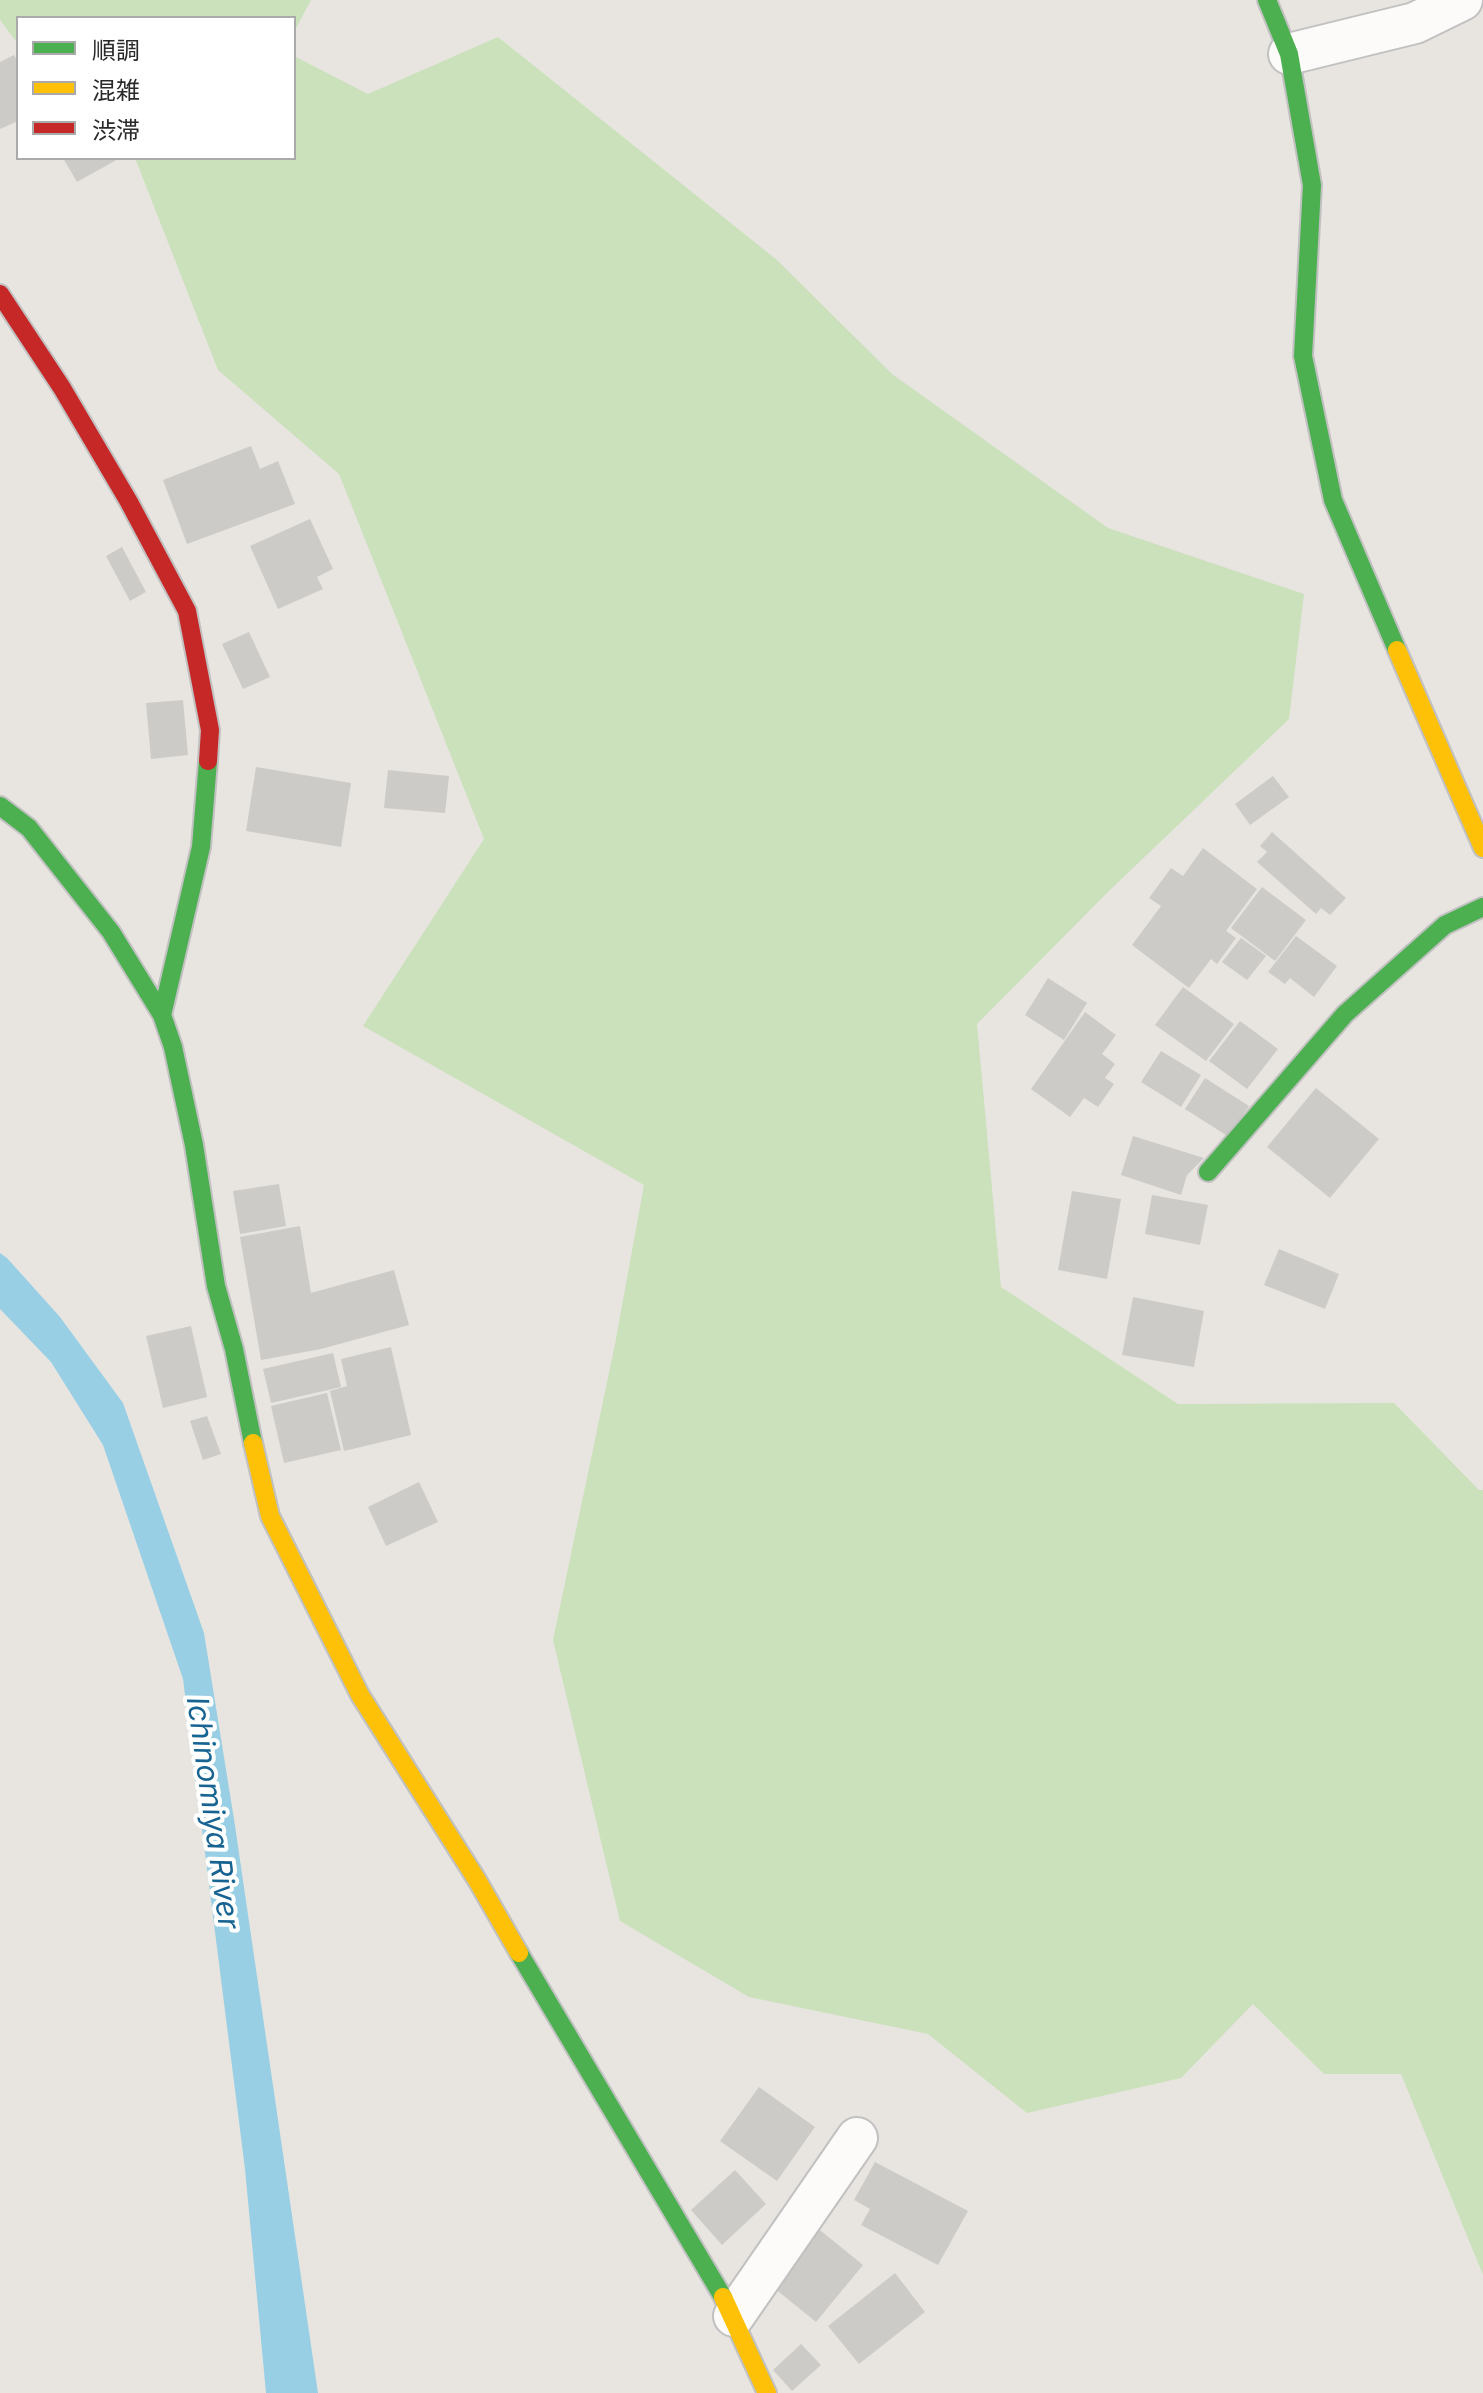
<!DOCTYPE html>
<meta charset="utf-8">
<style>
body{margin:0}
#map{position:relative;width:1483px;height:2393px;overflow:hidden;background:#e8e5e0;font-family:Inter,"Noto Sans JP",sans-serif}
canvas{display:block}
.legend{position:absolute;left:16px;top:16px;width:280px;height:144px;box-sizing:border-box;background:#fff;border:2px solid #aaa;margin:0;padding:10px 14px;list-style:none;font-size:24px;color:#2a2a2a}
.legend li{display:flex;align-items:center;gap:16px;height:40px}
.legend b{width:40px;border:2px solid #aaa}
</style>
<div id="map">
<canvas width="1483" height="2393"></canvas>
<ul class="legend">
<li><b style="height:10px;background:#4caf50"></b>順調</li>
<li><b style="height:10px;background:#ffc107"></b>混雑</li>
<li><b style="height:10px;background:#c62828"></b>渋滞</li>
</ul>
</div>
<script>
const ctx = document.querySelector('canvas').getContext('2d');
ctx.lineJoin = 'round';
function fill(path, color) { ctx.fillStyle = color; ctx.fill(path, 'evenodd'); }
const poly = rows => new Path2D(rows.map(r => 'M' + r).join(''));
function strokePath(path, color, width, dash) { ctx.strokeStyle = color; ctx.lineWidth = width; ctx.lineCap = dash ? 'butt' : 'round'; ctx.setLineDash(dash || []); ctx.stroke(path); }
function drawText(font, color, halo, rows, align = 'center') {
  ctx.font = font + ' Inter,sans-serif'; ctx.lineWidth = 8; ctx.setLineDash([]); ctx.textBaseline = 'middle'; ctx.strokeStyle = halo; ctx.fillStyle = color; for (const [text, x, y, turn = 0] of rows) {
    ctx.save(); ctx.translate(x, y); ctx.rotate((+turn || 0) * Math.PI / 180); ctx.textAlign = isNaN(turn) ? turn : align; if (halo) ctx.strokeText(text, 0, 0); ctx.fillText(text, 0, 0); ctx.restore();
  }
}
const green = poly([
 [0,0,311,0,294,32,294,18,18,18,18,44,0,20],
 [498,37,777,260,892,374,1108,528,1304,594,1289,719,1109,891,977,1024,1001,1287,1178,1404,1394,1403,1479,1490,1483,1490,1483,2275,1401,2074,1324,2074,1253,2004,1181,2078,1027,2113,928,2034,749,1997,620,1921,553,1640,615,1344,644,1185,363,1026,484,839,339,474,218,370,135,158,294,158,294,56,368,94]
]);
const water = poly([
 [0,1253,7,1258,60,1317,123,1403,204,1633,234,1819,318,2393,266,2393,245,2169,183,1679,103,1445,51,1362,0,1309]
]);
const building = poly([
 [14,55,18,62,18,121,0,129,0,62],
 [63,158,120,158,77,182],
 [251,446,260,469,278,461,295,504,187,544,163,480],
 [310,519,333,569,317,577,323,589,278,609,250,546],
 [122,547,146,592,130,601,106,556],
 [249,632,270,677,243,689,222,644],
 [183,700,188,755,151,759,146,703],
 [256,767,351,783,341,847,246,831],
 [388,770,449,776,445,813,384,808],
 [1273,776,1289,797,1250,825,1235,804],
 [1272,832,1346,898,1330,915,1321,908,1316,914,1257,862,1267,852,1260,846],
 [1203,848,1257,889,1226,931,1236,938,1217,964,1211,959,1189,988,1132,945,1161,906,1149,898,1171,868,1183,876],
 [1262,887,1306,920,1275,961,1231,928],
 [1296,936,1337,966,1314,997,1290,978,1285,984,1268,972],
 [1241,938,1266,956,1247,980,1222,962],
 [1048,978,1087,1003,1064,1040,1025,1015],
 [1183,987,1234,1024,1206,1061,1155,1025],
 [1085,1012,1116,1035,1102,1054,1115,1064,1105,1078,1114,1084,1098,1107,1084,1098,1070,1117,1031,1089],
 [1240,1021,1278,1049,1247,1089,1209,1061],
 [1161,1051,1201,1075,1181,1107,1141,1082],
 [1205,1078,1249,1106,1229,1137,1185,1109],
 [1316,1088,1379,1139,1330,1198,1267,1147],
 [1133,1136,1204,1158,1187,1175,1181,1195,1121,1175],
 [279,1184,286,1226,240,1234,233,1191],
 [1072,1191,1121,1199,1107,1279,1058,1270],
 [1152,1195,1208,1205,1200,1245,1145,1234],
 [300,1226,311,1293,394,1270,409,1325,321,1349,261,1360,240,1237],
 [1279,1249,1339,1274,1325,1309,1264,1285],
 [1133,1297,1204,1311,1194,1367,1122,1355],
 [191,1326,207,1397,163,1408,146,1336],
 [391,1347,411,1435,344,1451,330,1391,347,1386,341,1359],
 [333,1353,341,1387,271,1403,263,1369],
 [327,1393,341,1450,284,1463,271,1406],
 [207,1416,221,1454,203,1460,190,1421],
 [419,1482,438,1522,386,1546,368,1507],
 [759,2087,815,2127,777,2181,720,2141],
 [875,2162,968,2211,938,2265,861,2225,870,2209,854,2200],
 [735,2170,766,2204,722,2245,691,2210],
 [815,2226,863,2265,816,2322,768,2283],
 [895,2273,925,2312,859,2364,828,2326],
 [801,2344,821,2365,792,2391,773,2370]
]);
const street = poly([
 [1289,54,1415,23,1462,0],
 [734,2316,857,2138]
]);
const fast = poly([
 [1267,0,1289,54,1312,185,1303,356,1333,500,1397,650],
 [0,806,29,828,111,932,162,1015,173,1047,194,1145,216,1286,234,1349,253,1443],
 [162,1015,201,847,208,761],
 [1208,1172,1345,1014,1445,925,1483,907],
 [519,1953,723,2297]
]);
const slow = poly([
 [1397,650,1483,848],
 [253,1443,270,1516,360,1695,477,1880,519,1953],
 [723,2297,767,2393]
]);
const jam = poly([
 [0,294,62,388,129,502,187,611,210,730,208,761]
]);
const waterNames = [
 ["Ichinomiya River",212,1813,82]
];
fill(green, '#cae1bb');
fill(water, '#99cfe4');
fill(building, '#cdcbc7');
strokePath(street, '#c1c1c1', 44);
strokePath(fast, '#c1c1c1', 22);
strokePath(slow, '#c1c1c1', 22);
strokePath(jam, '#c1c1c1', 22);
strokePath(street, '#fcfbfa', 40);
strokePath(fast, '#4caf50', 18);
strokePath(slow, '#ffc107', 18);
strokePath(jam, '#c62828', 18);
drawText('italic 30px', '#176391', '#fff', waterNames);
</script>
